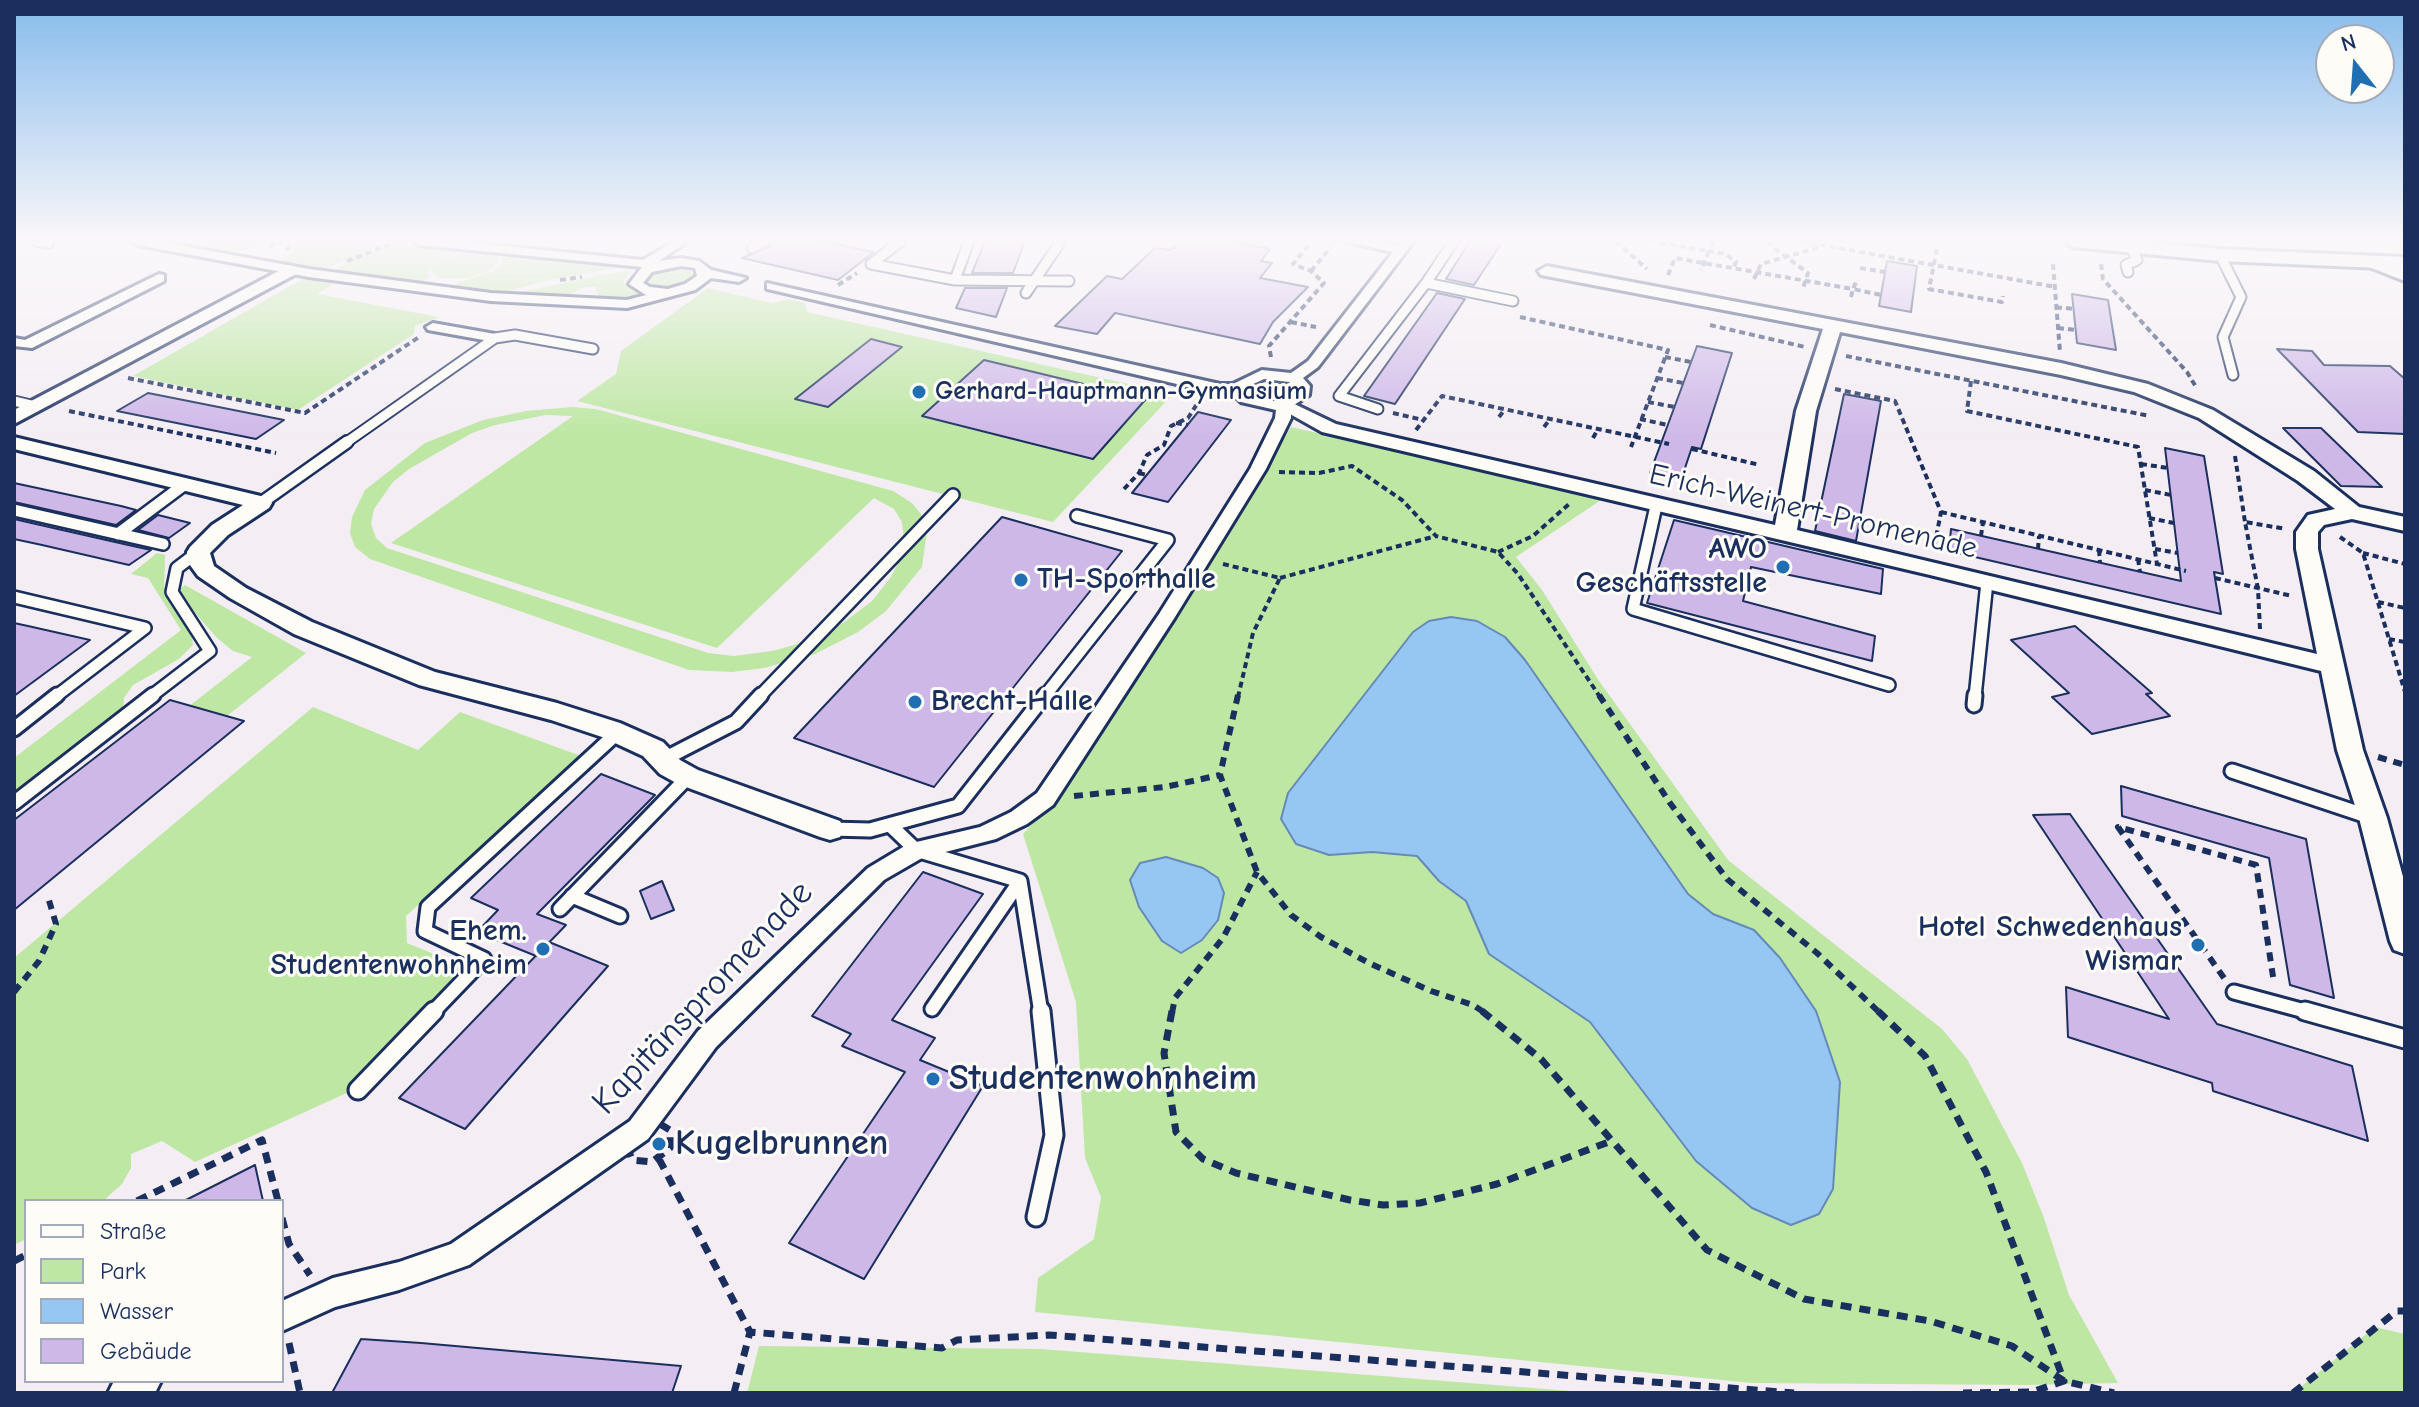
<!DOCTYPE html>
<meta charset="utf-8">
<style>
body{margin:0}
#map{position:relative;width:2419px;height:1407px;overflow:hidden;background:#f4eef4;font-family:"Comic Neue",sans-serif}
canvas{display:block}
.frame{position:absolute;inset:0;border:16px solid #1b2f5e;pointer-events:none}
.legend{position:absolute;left:24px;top:1199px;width:260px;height:184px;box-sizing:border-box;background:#fdfcf7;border:2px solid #a3aaba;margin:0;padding:10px 14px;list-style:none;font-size:24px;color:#1b2f5e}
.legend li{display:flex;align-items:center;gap:16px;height:40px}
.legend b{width:40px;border:2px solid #a3aaba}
.north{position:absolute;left:2315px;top:24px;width:80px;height:80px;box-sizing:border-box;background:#fdfcf7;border:2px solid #a3aaba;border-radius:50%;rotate:343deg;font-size:22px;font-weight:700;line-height:32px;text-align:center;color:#1b2f5e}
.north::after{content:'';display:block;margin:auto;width:28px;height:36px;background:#1f6fb2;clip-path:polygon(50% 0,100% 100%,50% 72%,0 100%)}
</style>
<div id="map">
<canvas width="2419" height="1407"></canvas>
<div class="frame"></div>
<ul class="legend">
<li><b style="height:10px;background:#fdfcf7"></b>Straße</li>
<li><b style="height:22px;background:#bde7a3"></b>Park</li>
<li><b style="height:22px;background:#96c6f2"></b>Wasser</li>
<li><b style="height:22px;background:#ceb8e8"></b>Gebäude</li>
</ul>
<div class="north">N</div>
</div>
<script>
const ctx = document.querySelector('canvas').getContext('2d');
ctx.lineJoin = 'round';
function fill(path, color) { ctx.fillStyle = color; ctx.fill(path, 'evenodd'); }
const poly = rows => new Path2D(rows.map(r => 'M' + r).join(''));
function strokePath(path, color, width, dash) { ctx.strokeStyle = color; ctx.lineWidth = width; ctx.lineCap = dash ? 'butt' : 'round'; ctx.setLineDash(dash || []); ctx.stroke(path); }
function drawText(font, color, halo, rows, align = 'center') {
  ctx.font = font + ' "Comic Neue",sans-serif'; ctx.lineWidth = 6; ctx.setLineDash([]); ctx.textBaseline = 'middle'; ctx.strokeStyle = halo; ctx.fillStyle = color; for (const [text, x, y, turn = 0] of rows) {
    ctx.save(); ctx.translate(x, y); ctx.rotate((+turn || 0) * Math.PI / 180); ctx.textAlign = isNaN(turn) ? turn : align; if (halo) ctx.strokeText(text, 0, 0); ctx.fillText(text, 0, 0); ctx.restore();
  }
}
const green = poly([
 [152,241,283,241,227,254],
 [301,241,393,241,316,272,278,265],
 [404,241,466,248,440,260,469,252,472,248,509,252,497,257,498,262,487,272,467,278,438,278,431,271,436,262,428,272,429,278,416,285,321,274,335,270,355,257],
 [514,253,634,265,549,280,494,295,451,290,459,282,493,271,500,266,502,259],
 [672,268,691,271,694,277,687,284,673,288,646,285,646,278,651,274],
 [623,271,631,271,624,280,625,286,657,294,612,300,600,299,595,287,584,287,560,299,501,296],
 [309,275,340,280,317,294,439,317,415,326,414,334,298,410,133,376],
 [708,288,772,303,789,299,805,303,807,312,1173,394,1053,522,577,401,616,374,621,351],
 [572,407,596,409,893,491,912,503,921,514,927,531,922,567,886,611,858,632,815,654,764,668,732,672,689,670,370,559,355,547,350,533,352,517,365,490,425,443,483,420,526,411],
 [546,415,573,416,391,543,717,648,874,498,894,509,902,522,904,540,900,559,891,577,872,601,843,623,809,641,772,651,734,656,708,653,387,548,376,538,371,524,374,509,393,482,409,469,472,433,495,425],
 [1291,427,1604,498,1516,557,1542,590,1599,681,1728,860,1942,1029,1967,1059,2022,1163,2044,1218,2069,1295,2118,1383,2028,1385,1752,1383,1035,1312,1038,1278,1094,1239,1101,1197,1085,1158,1076,1002,1023,834,1065,789],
 [157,553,165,555,164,592,192,637,193,645,179,659,133,685,124,698,123,709,89,741,33,783,14,793,14,758,181,630,148,578,131,574],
 [185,585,306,653,227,716,14,843,252,657,233,651,217,638,177,592],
 [313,707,418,750,460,712,581,756,406,916,407,943,463,966,351,1091,195,1162,162,1141,131,1154,131,1168,122,1184,103,1201,26,1201,26,1239,14,1245,14,958],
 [2375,1327,2405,1334,2405,1393,2293,1393],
 [759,1346,1041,1349,1596,1393,747,1393]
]);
const water = poly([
 [1451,617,1477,621,1505,637,1525,660,1688,894,1713,914,1754,930,1780,958,1816,1011,1840,1082,1833,1189,1819,1214,1791,1225,1752,1208,1696,1161,1590,1022,1489,954,1466,901,1439,881,1417,856,1372,852,1329,855,1296,844,1281,819,1288,793,1413,632,1429,621,1451,617],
 [1166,857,1203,868,1218,878,1224,893,1218,920,1202,940,1181,953,1162,941,1139,907,1130,880,1140,863,1166,857]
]);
const building = poly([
 [771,241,819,241,874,252,838,280,742,258,768,247,771,241],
 [985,241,1025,241,1013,273,972,273,985,241],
 [1182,241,1228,241,1270,249,1261,261,1272,263,1260,278,1308,287,1273,322,1260,344,1115,313,1097,334,1055,326,1107,276,1122,279,1155,248,1170,250,1182,241],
 [1470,241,1503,241,1474,285,1446,279,1470,241],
 [1887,261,1917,266,1911,312,1879,306,1887,261],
 [965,288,1007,288,996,317,956,308,965,288],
 [1437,293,1465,299,1395,404,1364,396,1437,293],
 [2072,294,2108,300,2116,350,2077,343,2072,294],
 [871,339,902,347,828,407,795,399,871,339],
 [1697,346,1732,353,1701,449,1692,447,1681,480,1650,473,1697,346],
 [2277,349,2312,351,2324,365,2390,366,2405,379,2405,434,2358,432,2277,349],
 [984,360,1146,399,1093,459,922,416,984,360],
 [148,393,284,420,256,439,117,411,148,393],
 [1844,394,1881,401,1856,541,1815,531,1844,394],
 [1198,412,1231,420,1168,502,1132,493,1198,412],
 [2283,428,2321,428,2382,487,2341,486,2283,428],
 [2165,448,2204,456,2223,574,2214,572,2221,614,1949,551,1951,529,2181,581,2165,448],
 [14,483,121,506,136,510,116,525,14,502,14,483],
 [158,515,190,523,169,538,138,530,158,515],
 [1002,517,1122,551,934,787,794,738,1002,517],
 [14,519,115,542,151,550,129,565,42,545,14,539,14,519],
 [1674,520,1883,569,1881,594,1751,567,1743,601,1875,636,1872,661,1647,603,1674,520],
 [14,623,28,626,90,640,14,696,14,623],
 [2075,626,2152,693,2146,694,2170,716,2092,734,2052,697,2069,693,2011,640,2075,626],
 [170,700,244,721,14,910,14,820,170,700],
 [601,774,655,795,537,914,566,925,536,956,477,932,498,910,471,898,601,774],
 [2121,786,2306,839,2334,998,2290,985,2269,858,2122,816,2121,786],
 [2070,814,2217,1024,2352,1066,2368,1141,2213,1091,2212,1083,2068,1037,2066,987,2169,1019,2033,815,2070,814],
 [923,872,983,894,892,1020,935,1038,920,1060,983,1086,864,1279,789,1243,905,1072,842,1046,851,1034,812,1016,923,872],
 [662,881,674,910,651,919,640,891,662,881],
 [549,942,608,966,465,1129,399,1098,549,942],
 [255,1165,263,1201,184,1201,255,1165],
 [361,1339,421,1343,681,1366,672,1393,332,1393,361,1339]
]);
const pathFar2 = poly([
 [1616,241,1647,269],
 [1650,241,1709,251,1701,270],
 [1714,241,1709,251,1726,254,1736,262,1733,268],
 [1772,241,1770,245,1808,273,1803,288],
 [1800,241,2056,287],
 [269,246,286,241],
 [1937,249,1929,289,2002,302,2003,296],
 [286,250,297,241],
 [347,261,398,241],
 [2053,264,2060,352],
 [2101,264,2103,279,2187,372,2196,387],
 [1860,268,1885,272],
 [1311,271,1331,247],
 [1668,275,1675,258,1853,289,1856,282],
 [1754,279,1761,264,1816,248,1816,241],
 [560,280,582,277],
 [838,285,857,273],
 [1851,297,1853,289,1881,295],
 [2056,307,2074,309],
 [1520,317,1668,350,1631,447],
 [1291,322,1316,327],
 [1710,325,1805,347],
 [2058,328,2076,330],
 [1846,356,2150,416],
 [1271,357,1269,346,1324,283,1311,271,1293,264,1312,241],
 [1665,357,1691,362],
 [128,378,305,413,419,337],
 [1657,378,1683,383],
 [1971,381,1967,411,2138,447,2157,564],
 [1835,389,1895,401,1941,512,1934,548],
 [1648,402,1675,407],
 [69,411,276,453],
 [1393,413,1423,420],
 [1499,417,1505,409],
 [1640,419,1668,425],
 [1176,423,1188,425],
 [1544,427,1550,419],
 [1416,430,1442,396,1669,444],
 [1593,438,1598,429],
 [1692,449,1760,465],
 [2235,456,2245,522],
 [2141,464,2168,468],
 [1279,472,1319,473,1352,466,1402,500,1436,536,1498,552,1518,574,1600,697],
 [1139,473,1147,475],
 [1124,489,1139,473,1147,455,1164,445,1171,426,1188,418,1199,401],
 [2145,490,2171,495],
 [1941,512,2186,571],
 [2149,518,2174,523],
 [1981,536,1983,522],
 [2340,537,2363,553,2405,692],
 [2038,549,2039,536],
 [2155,549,2178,553],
 [2099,550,2100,563],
 [1498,552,1533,536,1569,504],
 [2363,553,2405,564],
 [2138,559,2140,572],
 [1223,564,1280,578,1253,633,1238,697],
 [1280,578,1436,536],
 [2215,578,2292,596],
 [2378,602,2405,608],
 [2260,629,2258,589,2245,522,2286,529],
 [2389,639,2405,642]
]);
const pathFar1 = poly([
 [1238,695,1220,775,1257,872,1291,915,1321,937,1369,963,1431,991,1473,1005,1485,1013],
 [1599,695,1670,803,1727,879,1817,953,1880,1013],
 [2378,757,2405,765],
 [1074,796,1165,787,1220,775],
 [2224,978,2118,827,2256,865,2274,983],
 [14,992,39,961,56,924,48,897],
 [1172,1013,1175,998,1223,938,1257,872]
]);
const path = poly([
 [1172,1011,1164,1053,1176,1132,1203,1159,1236,1173,1350,1200,1383,1205,1420,1203,1497,1184,1614,1140],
 [1482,1011,1541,1059,1707,1250,1804,1299,1930,1321,2012,1346,2064,1381,2114,1393],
 [1878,1011,1925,1056,1986,1172,2064,1381,2032,1392,1963,1393],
 [660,1124,670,1130,670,1148,652,1162,632,1160,628,1149,634,1136,646,1126,660,1124],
 [659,1159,750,1332,942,1348,957,1340,1049,1335,1794,1393],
 [137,1201,262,1140,278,1201],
 [282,1218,289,1244,310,1275],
 [14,1261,26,1255],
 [289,1343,300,1393],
 [734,1393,750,1332],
 [2293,1393,2397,1311,2405,1311]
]);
const serviceFar3 = poly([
 [36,241,49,243],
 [892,241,900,242,871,264,955,280,1069,281],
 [752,248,764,241],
 [2220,255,2241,297,2223,337,2233,375],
 [2128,272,2126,265,2137,260,2131,247],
 [955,280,969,241],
 [1426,283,1454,241],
 [1026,293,1061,241],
 [14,401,35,406],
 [1378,409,1339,396,1426,283,1513,301],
 [344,444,495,338,515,335,593,349]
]);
const serviceFar2 = poly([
 [261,503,347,442],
 [1656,506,1633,609,1889,685],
 [14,510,163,544],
 [118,534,185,484],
 [14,597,145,628,55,697],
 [150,697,210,651,172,592,177,568,198,552],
 [759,697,953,495],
 [1044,697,1168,540,1077,516],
 [1975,697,1987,582]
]);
const serviceFar1 = poly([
 [1974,705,1975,695],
 [14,729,57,695],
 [664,759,736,722,761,695],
 [2232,771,2370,817],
 [14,803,153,695],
 [891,826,916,850,1020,881],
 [830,829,870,830,958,806,1045,695],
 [1020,881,1041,1013],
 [572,896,620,916],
 [560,909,688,777],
 [2234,992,2312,1013],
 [932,1009,1020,881],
 [432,1013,484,959,425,931,428,907,617,733]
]);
const service = poly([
 [2305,1011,2405,1039],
 [358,1090,434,1011],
 [1036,1217,1054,1135,1041,1011]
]);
const pedestrian = poly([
 [132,241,156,241,309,269,491,293,627,300,646,295,629,284,642,267,420,245,414,241,454,241,643,260,674,241,688,241,659,261,681,258,699,261,711,270,746,278,739,282,711,278,695,290,627,308,491,301,309,277,138,245,132,241],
 [681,266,695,268,697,276,685,284,668,289,650,287,643,283,652,272,681,266],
 [1343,241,1369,241,1398,245,1402,241,1414,241,1318,367,1303,378,1310,386,1309,395,1291,407,1291,418,1266,469,1175,617,1053,805,1027,824,996,839,922,858,884,880,716,1047,648,1139,469,1265,399,1290,335,1307,282,1331,282,1301,333,1278,399,1262,451,1244,630,1121,698,1031,868,868,908,844,980,827,1011,812,1037,793,1159,614,1250,469,1275,418,1276,410,1241,402,1233,394,1220,394,772,290,767,289,767,283,1220,384,1233,384,1262,370,1291,373,1308,361,1393,252,1343,241],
 [1264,379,1289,382,1294,387,1294,393,1286,399,1273,401,1251,396,1249,386,1264,379],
 [159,274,164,275,164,281,32,348,14,346,14,338,25,340,159,274],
 [433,323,495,334,502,338,495,342,428,330,426,327,433,323],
 [114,1381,161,1381,155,1393,108,1393,114,1381]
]);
const minor = poly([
 [2370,256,2405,270,2405,281,2364,265,2361,261,2364,257,2370,256],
 [290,265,299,270,296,274,14,424,14,410,290,265],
 [1547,266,2061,363,2148,384,2213,410,2314,471,2359,507,2405,517,2405,531,2352,519,2324,525,2318,532,2318,549,2363,750,2387,818,2405,884,2405,954,2394,950,2390,941,2359,818,2337,750,2321,671,1930,575,1322,432,1274,405,1284,399,1336,424,1775,525,1796,411,1823,329,1541,275,1538,271,1547,266],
 [1840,332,2061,375,2134,392,2199,418,2298,481,2335,509,2308,515,2296,532,2296,549,2317,654,1797,530,1816,411,1840,332],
 [14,437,269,498,272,503,269,508,228,535,210,553,214,566,246,588,312,622,435,672,557,703,620,723,663,742,680,760,698,770,840,821,844,829,840,837,830,840,820,837,678,784,660,774,643,756,602,737,551,720,419,685,294,634,230,598,198,576,187,561,187,552,190,547,212,525,243,505,14,449,14,437]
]);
const tertiary = poly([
 [2063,241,2134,241,2220,249,2405,257,2405,269,2220,261,2073,247,2063,241]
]);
const markers = [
 [919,392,8,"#1f6fb2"],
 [1783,567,8,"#1f6fb2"],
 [1021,580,8,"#1f6fb2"],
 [915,702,8,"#1f6fb2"],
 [2198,945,8,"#1f6fb2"],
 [543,949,8,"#1f6fb2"],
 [933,1079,8,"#1f6fb2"],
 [659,1144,8,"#1f6fb2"]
];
const farPoinames = [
 ["Gerhard-Hauptmann-Gymnasium",935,392]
];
const streetNames = [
 ["Erich-Weinert-Promenade",1813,512,13]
];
const poiNames = [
 ["AWO",1767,550],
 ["Geschäftsstelle",1767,584],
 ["TH-Sporthalle",1037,580,"left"],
 ["Brecht-Halle",931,702,"left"],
 ["Hotel Schwedenhaus",2182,928],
 ["Wismar",2182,962],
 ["Ehem.",527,932],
 ["Studentenwohnheim",527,966]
];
const nearStreetnames = [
 ["Kapitänspromenade",703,998,-47]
];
const nearPoinames = [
 ["Studentenwohnheim",949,1079],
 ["Kugelbrunnen",675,1144]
];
fill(green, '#bde7a3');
fill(water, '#96c6f2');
strokePath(water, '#658ab7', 2);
fill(building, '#ceb8e8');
strokePath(building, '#1b2f5e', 2);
strokePath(serviceFar3, '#1b2f5e', 13);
strokePath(serviceFar2, '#1b2f5e', 16);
strokePath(serviceFar1, '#1b2f5e', 19);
strokePath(service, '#1b2f5e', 23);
strokePath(pedestrian, '#1b2f5e', 6);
strokePath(minor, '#1b2f5e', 6);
strokePath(tertiary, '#1b2f5e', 6);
strokePath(pathFar2, '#1b2f5e', 4, [6, 4]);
strokePath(pathFar1, '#1b2f5e', 6, [9, 7]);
strokePath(path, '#1b2f5e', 7, [11, 8]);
strokePath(serviceFar3, '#fdfcf7', 9);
strokePath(serviceFar2, '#fdfcf7', 11);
strokePath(serviceFar1, '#fdfcf7', 13);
strokePath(service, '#fdfcf7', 17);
fill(pedestrian, '#fdfcf7');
fill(minor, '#fdfcf7');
fill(tertiary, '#fdfcf7');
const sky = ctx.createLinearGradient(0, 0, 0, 438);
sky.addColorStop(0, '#87bbec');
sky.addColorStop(0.55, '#faf7fa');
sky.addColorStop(1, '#faf7fa00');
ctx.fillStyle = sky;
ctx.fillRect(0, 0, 2419, 438);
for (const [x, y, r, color] of markers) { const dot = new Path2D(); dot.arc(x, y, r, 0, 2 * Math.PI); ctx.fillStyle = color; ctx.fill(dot); strokePath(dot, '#fdfcf7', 3); }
drawText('bold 26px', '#1b2f5e', '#fdfcf7', farPoinames, 'left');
drawText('30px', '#1b2f5e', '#fdfcf7', streetNames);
drawText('bold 30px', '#1b2f5e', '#fdfcf7', poiNames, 'right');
drawText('36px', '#1b2f5e', '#fdfcf7', nearStreetnames);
drawText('bold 36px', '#1b2f5e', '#fdfcf7', nearPoinames, 'left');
</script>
